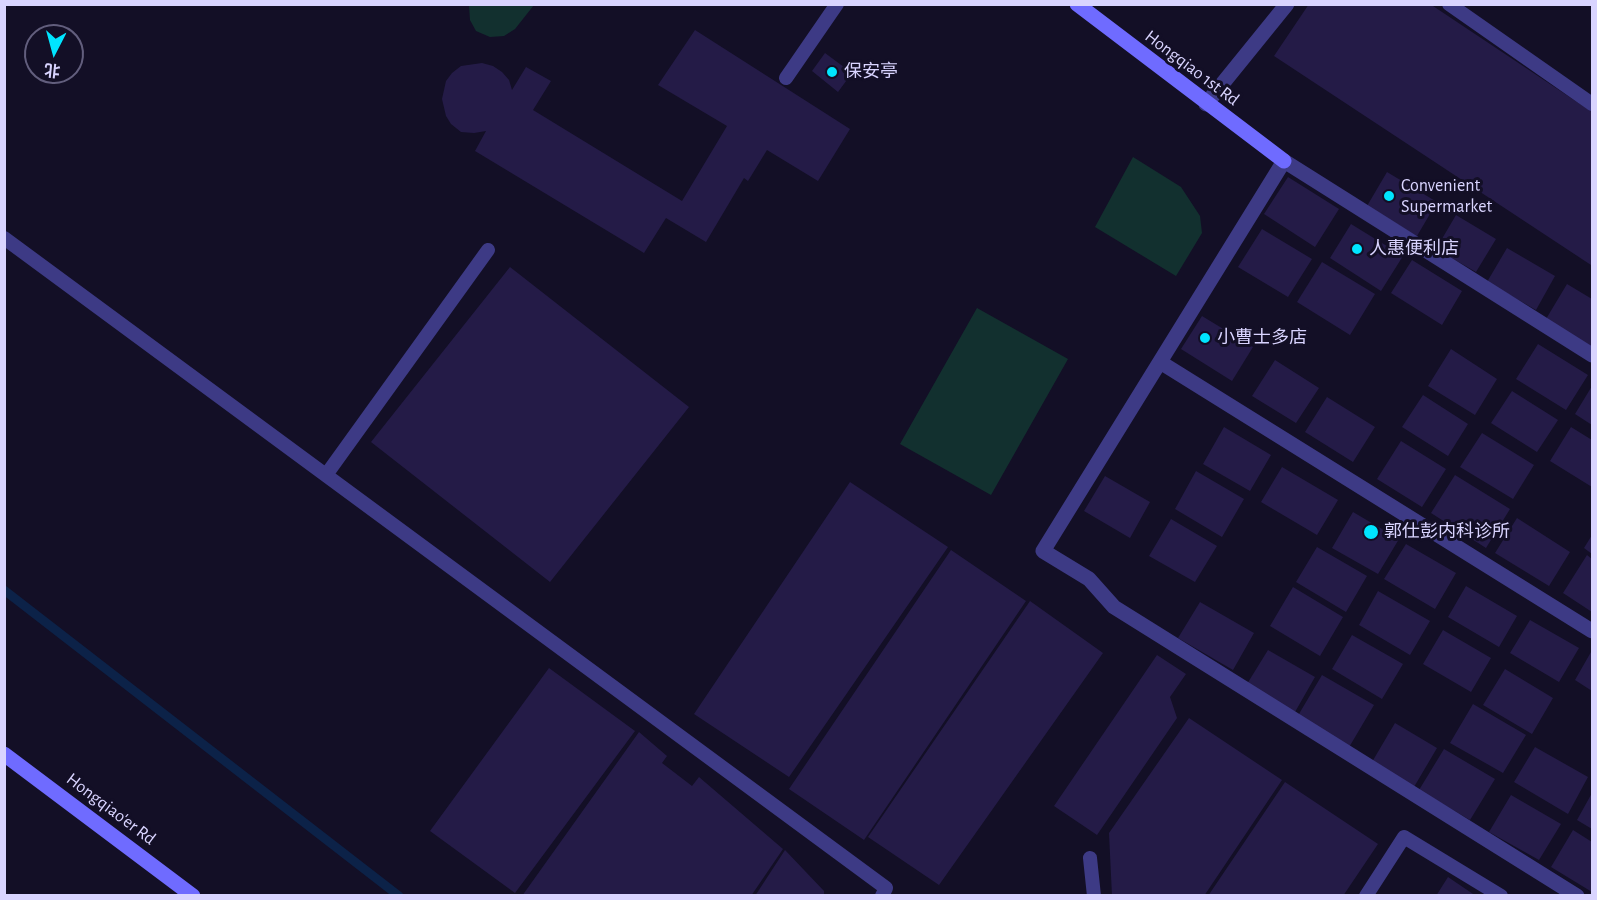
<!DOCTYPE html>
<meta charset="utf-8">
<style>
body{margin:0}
#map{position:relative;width:1597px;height:900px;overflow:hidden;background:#130f26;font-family:"Alegreya Sans","Noto Sans SC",sans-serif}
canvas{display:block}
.frame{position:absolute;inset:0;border:6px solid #d9d4ff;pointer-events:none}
.north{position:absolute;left:24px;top:24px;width:60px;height:60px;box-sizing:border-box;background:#130f26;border:2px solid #625e7d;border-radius:50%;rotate:186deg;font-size:16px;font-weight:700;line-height:24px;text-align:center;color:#d9d4ff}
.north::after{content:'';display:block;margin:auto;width:21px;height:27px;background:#00e5ff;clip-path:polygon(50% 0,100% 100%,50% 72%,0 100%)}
</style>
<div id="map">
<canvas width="1597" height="900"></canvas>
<div class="frame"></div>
<div class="north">北</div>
</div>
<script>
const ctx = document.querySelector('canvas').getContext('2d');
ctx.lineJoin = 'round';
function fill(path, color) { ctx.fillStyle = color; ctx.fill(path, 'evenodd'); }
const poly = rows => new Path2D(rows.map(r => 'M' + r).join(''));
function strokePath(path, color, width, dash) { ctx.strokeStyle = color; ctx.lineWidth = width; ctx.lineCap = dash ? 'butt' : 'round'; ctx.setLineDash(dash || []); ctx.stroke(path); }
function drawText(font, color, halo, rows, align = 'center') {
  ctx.font = font + ' "Alegreya Sans","Noto Sans SC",sans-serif'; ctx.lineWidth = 6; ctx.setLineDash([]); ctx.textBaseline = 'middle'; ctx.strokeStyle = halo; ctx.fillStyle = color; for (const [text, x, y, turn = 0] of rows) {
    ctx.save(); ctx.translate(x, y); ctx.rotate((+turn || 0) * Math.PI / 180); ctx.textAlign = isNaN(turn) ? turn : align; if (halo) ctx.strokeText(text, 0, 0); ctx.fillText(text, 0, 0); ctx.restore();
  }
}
const green = poly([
 [469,5,469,4,534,5,515,29,504,36,490,37,476,31,470,20],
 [1133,157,1181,187,1200,216,1202,233,1176,276,1095,227],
 [977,308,1068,359,991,495,900,444]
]);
const stream = poly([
 [4,590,399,896]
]);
const building = poly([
 [1309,4,1430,4,1592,112,1591,265,1274,56],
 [695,30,850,129,818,181,767,150,748,181,744,178,706,242,666,218,644,253,475,151,486,131,474,133,461,132,451,124,446,116,442,99,446,81,452,73,461,66,482,63,493,66,502,72,509,80,512,90,526,67,551,81,533,110,682,201,727,126,658,85],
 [825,53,852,73,838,92,812,71],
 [1387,172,1437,202,1417,236,1367,206],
 [1288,177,1339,209,1315,247,1264,214],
 [1456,215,1496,239,1476,272,1436,249],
 [1351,224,1403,256,1381,291,1330,258],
 [1262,229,1312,259,1288,297,1238,267],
 [1507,248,1555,276,1536,310,1487,282],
 [1412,260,1462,291,1442,325,1391,293],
 [1322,262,1375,294,1350,335,1297,302],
 [510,267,689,407,550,582,371,442],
 [1567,284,1592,299,1592,347,1546,319],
 [1202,316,1253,347,1232,381,1181,349],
 [1538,344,1588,375,1566,410,1516,379],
 [1451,349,1497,379,1475,415,1428,386],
 [1275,360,1319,388,1296,423,1252,396],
 [1592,386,1592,425,1575,414],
 [1512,391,1558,420,1537,452,1491,423],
 [1423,395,1468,424,1448,456,1402,427],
 [1327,397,1375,427,1353,462,1305,432],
 [1224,427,1271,455,1250,491,1203,464],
 [1571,427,1592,440,1592,487,1550,461],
 [1482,433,1534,465,1513,499,1460,467],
 [1401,441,1446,469,1422,507,1377,479],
 [1282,467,1338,500,1317,535,1261,502],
 [1196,471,1244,499,1222,537,1175,509],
 [1455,475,1510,509,1486,548,1431,513],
 [1105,476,1150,502,1130,538,1084,511],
 [850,482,948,547,789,777,694,714],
 [1353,512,1399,539,1378,574,1332,548],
 [1517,518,1570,552,1549,586,1495,553],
 [1171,519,1217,546,1195,582,1149,556],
 [1592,535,1592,554,1584,548],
 [1406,544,1456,573,1435,609,1384,579],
 [1317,547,1367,576,1346,612,1296,582],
 [951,550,1026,601,864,840,789,789],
 [1587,555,1592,559,1592,612,1563,593],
 [1466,586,1517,616,1499,647,1448,617],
 [1293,587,1343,617,1320,656,1270,626],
 [1378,591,1430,621,1410,655,1359,625],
 [1030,601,1103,653,939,885,868,837],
 [1200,602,1254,633,1233,670,1178,638],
 [1530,620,1579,648,1559,682,1510,653],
 [1443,630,1491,658,1471,692,1423,664],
 [1352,635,1403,664,1382,699,1332,669],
 [1268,650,1315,677,1295,712,1247,684],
 [1591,652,1592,653,1592,691,1575,680],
 [1157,655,1186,674,1170,697,1177,718,1097,835,1054,806],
 [549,668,635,731,515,893,430,831],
 [1505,669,1553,698,1532,734,1483,705],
 [1322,675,1374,705,1348,749,1296,719],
 [1473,704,1526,735,1503,773,1450,743],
 [1189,718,1282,780,1204,896,1112,896,1109,833],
 [1395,723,1437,748,1414,787,1372,762],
 [639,732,667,756,662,763,692,786,699,777,783,849,751,896,522,896],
 [1535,747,1588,777,1568,814,1514,782],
 [1444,749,1495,779,1470,820,1419,790],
 [1285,782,1378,844,1343,896,1208,896],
 [1592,793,1592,829,1577,820],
 [1511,795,1561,824,1539,860,1489,832],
 [1573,830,1592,842,1592,892,1551,867],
 [785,850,824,891,824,896,755,896],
 [1448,877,1476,896,1436,896]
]);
const lane = poly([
 [1449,4,1592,104],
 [786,78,837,4],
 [4,238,886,888,882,896],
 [326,475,488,250],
 [1090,858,1094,896],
 [1366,896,1404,837,1501,896]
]);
const street = poly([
 [1206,104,1287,4],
 [1160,362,1592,631],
 [1577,896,1114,607,1089,579,1043,551,1284,161,1592,355]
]);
const secondary = poly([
 [1077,4,1284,161],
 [4,754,193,896]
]);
const markers = [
 [832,72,6,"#00e5ff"],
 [1389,196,6,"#00e5ff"],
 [1357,249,6,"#00e5ff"],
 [1205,338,6,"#00e5ff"],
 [1371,532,8,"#00e5ff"]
];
const streetNames = [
 ["Hongqiao 1st Rd",1192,68,37],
 ["Hongqiao'er Rd",111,809,37]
];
const poiNames = [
 ["保安亭",844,72],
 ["Convenient",1401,186],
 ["Supermarket",1401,207],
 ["人惠便利店",1369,249],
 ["小曹士多店",1217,338],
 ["郭仕彭内科诊所",1384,532]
];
fill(green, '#12302f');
strokePath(stream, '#0c2248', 9);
fill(building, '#241b47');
strokePath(lane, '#3d3a85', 14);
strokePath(street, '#3d3a85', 15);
strokePath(secondary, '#6f6bff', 15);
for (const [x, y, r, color] of markers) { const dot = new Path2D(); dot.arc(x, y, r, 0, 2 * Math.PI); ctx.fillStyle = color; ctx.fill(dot); strokePath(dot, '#130f26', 2); }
drawText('18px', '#d9d4ff', '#130f26', streetNames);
drawText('18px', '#d9d4ff', '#130f26', poiNames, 'left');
</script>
